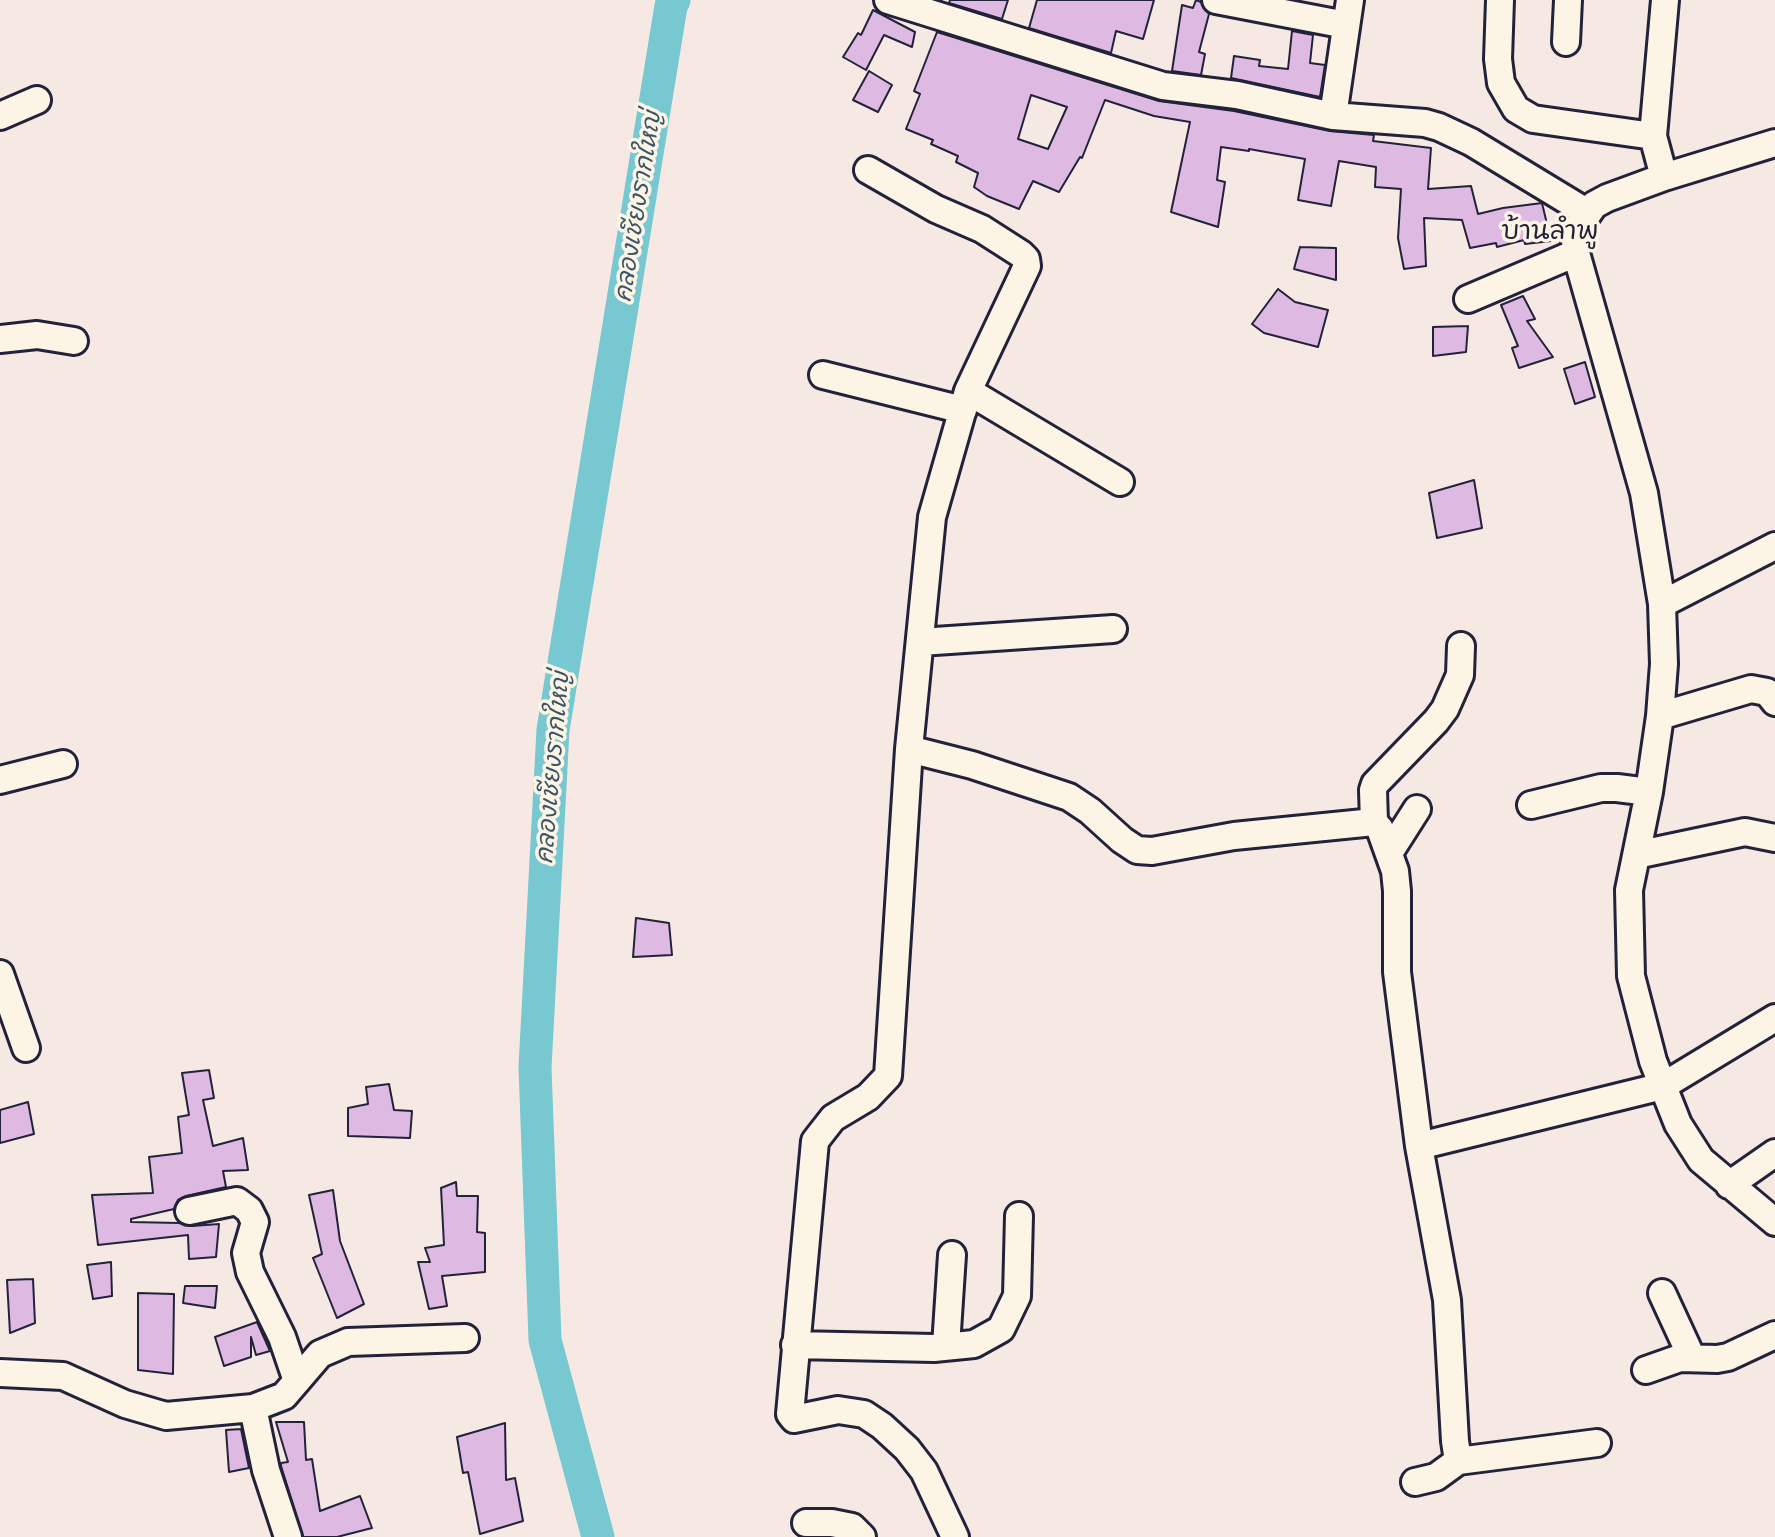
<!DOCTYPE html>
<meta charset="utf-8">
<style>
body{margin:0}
canvas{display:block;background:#f6e9e4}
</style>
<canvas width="1775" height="1537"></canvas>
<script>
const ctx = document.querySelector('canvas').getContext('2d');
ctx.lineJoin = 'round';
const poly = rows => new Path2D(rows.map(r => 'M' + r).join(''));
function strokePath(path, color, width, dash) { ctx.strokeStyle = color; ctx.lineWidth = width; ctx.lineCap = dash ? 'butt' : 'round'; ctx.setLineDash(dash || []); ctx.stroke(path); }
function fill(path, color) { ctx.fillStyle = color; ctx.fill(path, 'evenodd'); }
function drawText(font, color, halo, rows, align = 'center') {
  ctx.font = font + ' "Architects Daughter","Playpen Sans Thai",sans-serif'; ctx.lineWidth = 7; ctx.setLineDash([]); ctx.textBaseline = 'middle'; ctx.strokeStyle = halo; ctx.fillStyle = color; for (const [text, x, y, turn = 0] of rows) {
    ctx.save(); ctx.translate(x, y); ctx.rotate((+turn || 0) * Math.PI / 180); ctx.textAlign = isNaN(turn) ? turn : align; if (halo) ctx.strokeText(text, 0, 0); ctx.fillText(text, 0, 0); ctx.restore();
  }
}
const river = poly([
 [598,1537,545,1340,535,1067,553,730,671,6,674,0]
]);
const building = poly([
 [950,0,1008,0,1002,19,949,3,950,0],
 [1037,0,1154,0,1143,39,1116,31,1111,53,1029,28,1037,0],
 [1196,0,1201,2,1209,14,1199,52,1205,54,1201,75,1172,71,1182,5,1193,8,1196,0],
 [873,10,915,32,912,47,884,35,866,70,843,57,858,33,861,35,873,10],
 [1292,31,1313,35,1310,63,1325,65,1320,97,1231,78,1234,56,1260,60,1259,66,1288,69,1292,31],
 [937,32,1159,101,1234,111,1330,131,1374,135,1373,141,1431,148,1428,189,1471,186,1478,214,1503,208,1542,203,1551,241,1525,244,1524,240,1497,247,1496,243,1470,248,1462,220,1424,218,1426,266,1404,269,1398,238,1401,189,1375,187,1376,167,1339,161,1331,206,1298,200,1305,159,1249,149,1249,151,1221,147,1217,180,1225,182,1218,227,1171,212,1190,122,1154,116,1105,100,1082,158,1080,157,1059,192,1033,181,1019,209,987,196,974,187,978,173,956,162,958,156,931,144,933,140,906,129,920,94,914,91,937,32],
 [1031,95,1067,107,1048,149,1018,139,1031,95],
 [869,71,892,85,878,112,853,100,869,71],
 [1300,247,1336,248,1336,280,1294,269,1300,247],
 [1278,289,1295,302,1328,310,1318,347,1264,333,1252,324,1278,289],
 [1523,296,1535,319,1527,321,1553,357,1519,368,1512,348,1518,346,1501,305,1523,296],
 [1468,326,1466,352,1433,356,1433,327,1468,326],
 [1585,362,1595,397,1575,404,1564,369,1585,362],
 [1474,480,1482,528,1437,538,1429,493,1474,480],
 [636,918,669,923,672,955,633,957,636,918],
 [209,1070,214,1098,203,1100,213,1146,243,1138,248,1170,223,1171,226,1187,186,1196,178,1200,174,1209,131,1219,131,1222,179,1223,192,1226,219,1224,216,1257,189,1259,188,1235,98,1245,92,1195,153,1193,149,1157,182,1153,178,1117,189,1115,182,1073,209,1070],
 [389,1084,394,1110,412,1111,410,1138,348,1136,348,1108,368,1104,366,1087,389,1084],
 [28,1102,34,1134,0,1143,0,1110,28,1102],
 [456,1182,457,1196,478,1196,477,1232,485,1233,485,1272,442,1276,447,1306,429,1309,418,1262,430,1262,425,1248,444,1245,441,1188,456,1182],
 [333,1190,340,1241,364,1304,337,1318,313,1258,322,1254,309,1195,333,1190],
 [111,1262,112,1296,93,1299,87,1265,111,1262],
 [33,1279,35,1323,10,1333,7,1280,33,1279],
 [185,1286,217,1286,215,1308,183,1303,185,1286],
 [138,1293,174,1294,173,1374,138,1370,138,1293],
 [257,1322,270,1351,256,1355,251,1337,251,1357,224,1366,215,1337,257,1322],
 [276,1422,304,1422,306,1460,312,1459,320,1511,360,1496,372,1528,337,1537,303,1537,281,1466,281,1463,288,1462,276,1422],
 [505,1423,506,1480,515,1478,523,1521,480,1534,468,1472,463,1473,457,1437,505,1423],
 [241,1429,249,1468,229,1472,226,1430,241,1429]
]);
const minor = poly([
 [888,0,1163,86,1237,95,1333,116],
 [1216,0,1346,25],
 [1350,0,1333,116,1425,123,1439,127,1471,142,1588,213],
 [1500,0,1498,59,1501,83,1516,109,1533,119,1653,136,1664,177],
 [1566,42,1568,0],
 [0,116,37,100],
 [1653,136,1665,0],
 [1775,143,1664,177,1607,198,1594,205,1580,225,1575,240,1576,253,1644,493,1662,604,1664,664,1660,716,1649,792,1629,890,1631,976,1653,1061,1678,1124,1701,1160,1775,1222],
 [868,170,936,209,982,229,1021,254,1026,259,1027,266,968,391,932,517,909,749,888,1076,868,1097,833,1118,815,1141,790,1414,794,1419,838,1410,864,1414,882,1426,907,1449,924,1471,955,1537],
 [1468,299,1576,253],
 [0,339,37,335,74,341],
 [823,375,963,410],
 [968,391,1120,482],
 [1662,604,1775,546],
 [920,642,1113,629],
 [1660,716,1751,689,1767,692,1775,702],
 [909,749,972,765,1069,797,1090,811,1122,840,1137,850,1152,851,1234,836,1374,822,1380,829,1395,871,1397,891,1397,972,1419,1146,1663,1086,1775,1018],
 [0,780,63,764],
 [1531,805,1601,788,1617,788,1649,792],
 [1374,822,1373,790,1375,784,1436,721,1445,709,1460,675,1461,646],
 [1389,853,1417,809],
 [1636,855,1745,832,1775,838],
 [0,974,26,1048],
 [1419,1146,1447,1300,1455,1441,1458,1461,1597,1443],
 [1729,1185,1775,1153],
 [189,1211,237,1201,249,1210,255,1222,246,1253,250,1272,282,1337,297,1381],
 [1662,1293,1692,1358],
 [795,1345,934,1348,974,1344,1001,1329,1017,1296,1019,1216],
 [946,1346,952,1255],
 [1646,1370,1680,1358,1717,1359,1728,1357,1775,1335],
 [0,1373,63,1376,125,1404,166,1416,253,1408,284,1396,320,1354,348,1342,465,1338],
 [253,1408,266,1470,288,1537],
 [1415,1482,1436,1477,1458,1461],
 [806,1523,832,1523,852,1527,862,1537]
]);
const waterNames = [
 ["คลองเชียงรากใหญ่",640,207,-81],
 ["คลองเชียงรากใหญ่",555,768,-85]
];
const quarterNames = [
 ["บ้านลำพู",1550,234]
];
strokePath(river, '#77c8d1', 33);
fill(building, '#deb9e2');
strokePath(building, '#22223b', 2);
strokePath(minor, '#22223b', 32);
strokePath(minor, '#fcf5e5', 26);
drawText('italic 24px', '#3c5468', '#fcf5e5', waterNames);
drawText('26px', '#22223b', '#fcf5e5', quarterNames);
</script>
